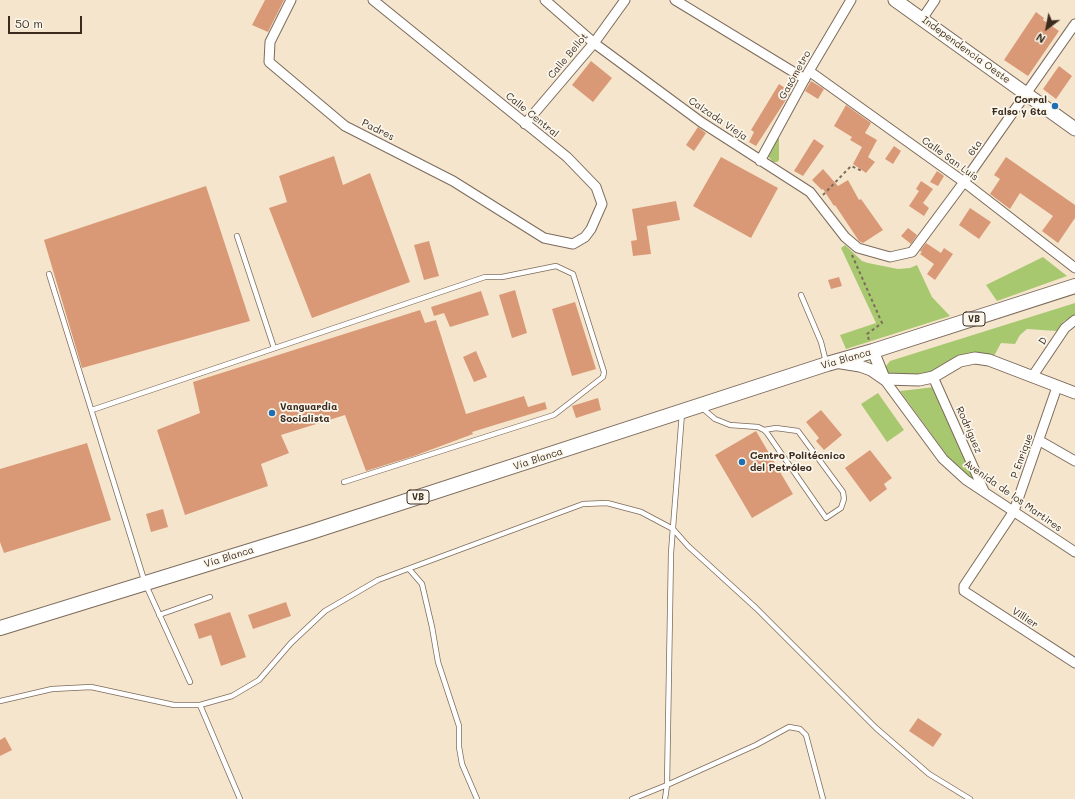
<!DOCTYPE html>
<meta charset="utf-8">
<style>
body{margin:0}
#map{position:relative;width:1075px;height:799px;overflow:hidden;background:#f5e5cd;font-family:Mali,sans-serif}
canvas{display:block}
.north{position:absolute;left:1027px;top:8px;width:40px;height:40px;-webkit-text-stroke:3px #fbf7ec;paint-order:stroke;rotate:212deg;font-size:11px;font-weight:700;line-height:16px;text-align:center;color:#3b2a1e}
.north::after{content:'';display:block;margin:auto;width:14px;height:18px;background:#3b2a1e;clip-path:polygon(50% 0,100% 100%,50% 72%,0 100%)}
.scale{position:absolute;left:8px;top:16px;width:74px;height:18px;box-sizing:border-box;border:2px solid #3b2a1e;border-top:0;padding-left:5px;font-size:12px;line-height:14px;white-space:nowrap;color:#3b2a1e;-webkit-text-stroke:3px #fbf7ec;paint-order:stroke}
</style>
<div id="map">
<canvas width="1075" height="799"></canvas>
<div class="north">N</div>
<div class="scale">50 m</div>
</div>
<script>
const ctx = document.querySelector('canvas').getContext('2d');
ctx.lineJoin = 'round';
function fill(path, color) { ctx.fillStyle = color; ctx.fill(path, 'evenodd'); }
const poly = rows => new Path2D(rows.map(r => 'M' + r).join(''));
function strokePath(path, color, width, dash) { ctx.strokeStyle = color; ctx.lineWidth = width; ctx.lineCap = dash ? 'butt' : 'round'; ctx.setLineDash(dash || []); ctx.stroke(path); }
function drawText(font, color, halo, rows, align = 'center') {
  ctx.font = font + ' Mali,sans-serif'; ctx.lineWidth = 3.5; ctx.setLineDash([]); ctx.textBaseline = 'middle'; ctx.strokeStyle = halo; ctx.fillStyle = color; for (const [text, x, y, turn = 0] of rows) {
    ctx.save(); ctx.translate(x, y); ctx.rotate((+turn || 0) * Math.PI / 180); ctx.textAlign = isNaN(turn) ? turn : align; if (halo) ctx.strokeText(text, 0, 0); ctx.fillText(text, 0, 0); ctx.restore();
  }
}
const green = poly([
 [779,137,779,160,777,162,773,162,767,155],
 [845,245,862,261,868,263,898,269,910,268,917,265,932,297,950,316,846,349,840,335,876,323,841,248],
 [1043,257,1067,276,997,301,986,285],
 [1075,303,1075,316,1064,321,1057,331,1027,329,1020,335,1015,344,1001,343,994,356,982,353,963,355,923,376,891,374,885,371,886,366,890,361],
 [935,387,977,484,951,461,900,391],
 [878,393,904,430,887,442,861,404]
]);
const building = poly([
 [265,0,284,0,268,32,252,25],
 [1036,12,1044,18,1043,20,1059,31,1028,76,1004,60],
 [591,61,612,78,593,102,572,85],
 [1059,66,1072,76,1056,99,1043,89],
 [811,81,824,89,818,99,805,91],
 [779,84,791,92,756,146,749,142,754,132,751,130],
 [846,105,871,123,865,133,877,140,868,157,875,162,866,173,853,164,862,147,850,140,852,137,834,126],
 [698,127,706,133,694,151,686,145],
 [814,139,824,146,803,176,794,171],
 [894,146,901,151,893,164,885,159],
 [334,156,343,185,370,173,410,282,312,318,269,208,287,202,279,176],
 [721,157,778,188,751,238,693,206],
 [1006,157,1075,205,1075,218,1058,243,1042,231,1053,216,1020,193,1010,209,990,194,1000,179,994,175],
 [823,169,838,186,848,180,859,200,861,199,883,230,863,243,859,241,835,205,834,206,823,189,822,190,812,180],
 [937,171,944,176,938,186,930,182],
 [921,181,933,189,923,203,929,208,924,216,909,206,919,191,916,189],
 [206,186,250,321,82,368,44,240],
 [676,201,680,220,647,226,651,254,633,256,631,241,637,240,632,209],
 [970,208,991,222,979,239,959,225],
 [908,228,917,235,911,244,901,236],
 [429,241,439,276,424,280,414,245],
 [926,243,941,253,944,248,953,254,935,280,927,274,934,264,920,254,922,252,920,251],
 [839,277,842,286,831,289,828,280],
 [515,290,527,333,512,338,499,295],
 [481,291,489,315,450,327,444,313,434,316,431,307],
 [575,302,596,369,572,376,552,309],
 [420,310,425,323,436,320,466,414,524,396,528,407,545,402,547,409,472,432,473,434,414,456,366,471,345,415,281,435,289,453,261,464,268,486,185,515,157,430,200,413,193,382],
 [476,351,487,377,474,382,463,357],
 [598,398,601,410,576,418,572,406],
 [821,410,842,435,824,450,816,441,819,438,806,422],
 [756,431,793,494,752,518,715,455],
 [87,443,111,520,4,553,0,542,0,469],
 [870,450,892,478,884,484,887,489,870,502,845,468],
 [163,509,168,527,151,532,146,514],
 [286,602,291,616,253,629,248,615],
 [230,612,246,657,221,666,211,635,199,639,194,624],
 [918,718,942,734,933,747,909,731],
 [5,737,12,750,0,756,0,740]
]);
const path = poly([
 [823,195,851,166,862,171],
 [852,255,882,323,867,334,869,340]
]);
const service = poly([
 [237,236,274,348],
 [49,274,145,583,190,682],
 [801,295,821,342,826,362],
 [701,407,715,419,730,425,758,427,764,430,767,433,826,518,841,508,844,499,843,492,798,431,776,428,764,430],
 [92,410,485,277,502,277,556,266,573,274,604,372,603,377,554,415,344,482],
 [409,569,422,584,432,627,438,662,459,726,459,747,462,764,477,799],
 [159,615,210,597],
 [0,701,52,689,91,687,174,705,200,705,232,696,259,680,291,643,325,611,378,580,583,504,607,503,641,512,673,529,688,546,756,608,876,728,929,774,970,799],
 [200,705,240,799],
 [632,799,667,785,756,745,789,727,800,729,806,735,823,799],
 [665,799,667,785,671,553,682,413]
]);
const minor = poly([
 [291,0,270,42,269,62,345,126,453,181,544,238,573,244,585,237,591,229,602,204,596,187,567,157,373,0],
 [545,0,594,43,701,122,810,192,845,237,858,248,890,257,912,252,964,182,1075,24],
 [675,0,805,79],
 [922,19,935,0],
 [809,71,964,182,1075,268],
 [525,124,594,43,625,0],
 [760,161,809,71,851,0],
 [933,377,984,491],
 [1032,377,1065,328,1075,320],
 [884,379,943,459,966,480,1075,552],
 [1057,387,1014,511,964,586,964,591,1075,663],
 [1040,441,1075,461]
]);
const tertiary = poly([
 [873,351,884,378],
 [835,362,860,366,871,370,884,379,919,380,933,377,960,361,975,358,989,360,1075,393]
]);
const secondary = poly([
 [895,0,1075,129]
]);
const primary = poly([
 [0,628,311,532,827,364,873,351,1075,286]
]);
const markers = [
 [1055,106,4,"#1f6fb2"],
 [272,413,4,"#1f6fb2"],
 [742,462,4,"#1f6fb2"]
];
const shields = [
 [974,319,22],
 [418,497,22]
];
const shieldNames = [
 ["VB",974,319],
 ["VB",418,497]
];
const streetNames = [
 ["Independencia Oeste",966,50,36],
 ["Calle Bellot",568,56,-50],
 ["Gasómetro",795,75,-61],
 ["Calle Central",532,115,39],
 ["Calzada Vieja",718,119,34],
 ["Padres",378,130,27],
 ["6ta",975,148,-55],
 ["Calle San Luis",950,159,36],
 ["D",1043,341,-56],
 ["Vía Blanca",846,359,-16],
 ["Rodríguez",969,430,66],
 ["P Enrique",1022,456,-70],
 ["Vía Blanca",538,459,-18],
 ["Avenida de los Martires",1013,496,35],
 ["Vía Blanca",229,557,-17],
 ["Villier",1025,618,33]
];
const poiNames = [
 ["Corral",1047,100,"right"],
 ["Falso y 6ta",1047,112,"right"],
 ["Vanguardia",280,407],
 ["Socialista",280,419],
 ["Centro Politécnico",750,456],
 ["del Petróleo",750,468]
];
fill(green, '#a8c870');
fill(building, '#da9976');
strokePath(service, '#7c6b5b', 6);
strokePath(minor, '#7c6b5b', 11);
strokePath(tertiary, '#7c6b5b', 13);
strokePath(secondary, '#7c6b5b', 15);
strokePath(primary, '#7c6b5b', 16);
strokePath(path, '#7c6b5b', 2, [3, 3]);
strokePath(service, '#fff', 4.5);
strokePath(minor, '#fff', 9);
strokePath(tertiary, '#fff', 11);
strokePath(secondary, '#fff', 13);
strokePath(primary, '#fff', 14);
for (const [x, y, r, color] of markers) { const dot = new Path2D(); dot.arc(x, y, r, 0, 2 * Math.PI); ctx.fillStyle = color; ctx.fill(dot); strokePath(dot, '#fbf7ec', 1.5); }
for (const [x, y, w] of shields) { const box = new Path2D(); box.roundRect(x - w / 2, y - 7, w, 14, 3); ctx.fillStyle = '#fbf7ec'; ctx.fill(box); strokePath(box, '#3b2a1e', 1); }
drawText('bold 9px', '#3b2a1e', null, shieldNames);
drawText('10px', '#3b2a1e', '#fbf7ec', streetNames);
drawText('bold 10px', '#3b2a1e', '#fbf7ec', poiNames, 'left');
</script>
